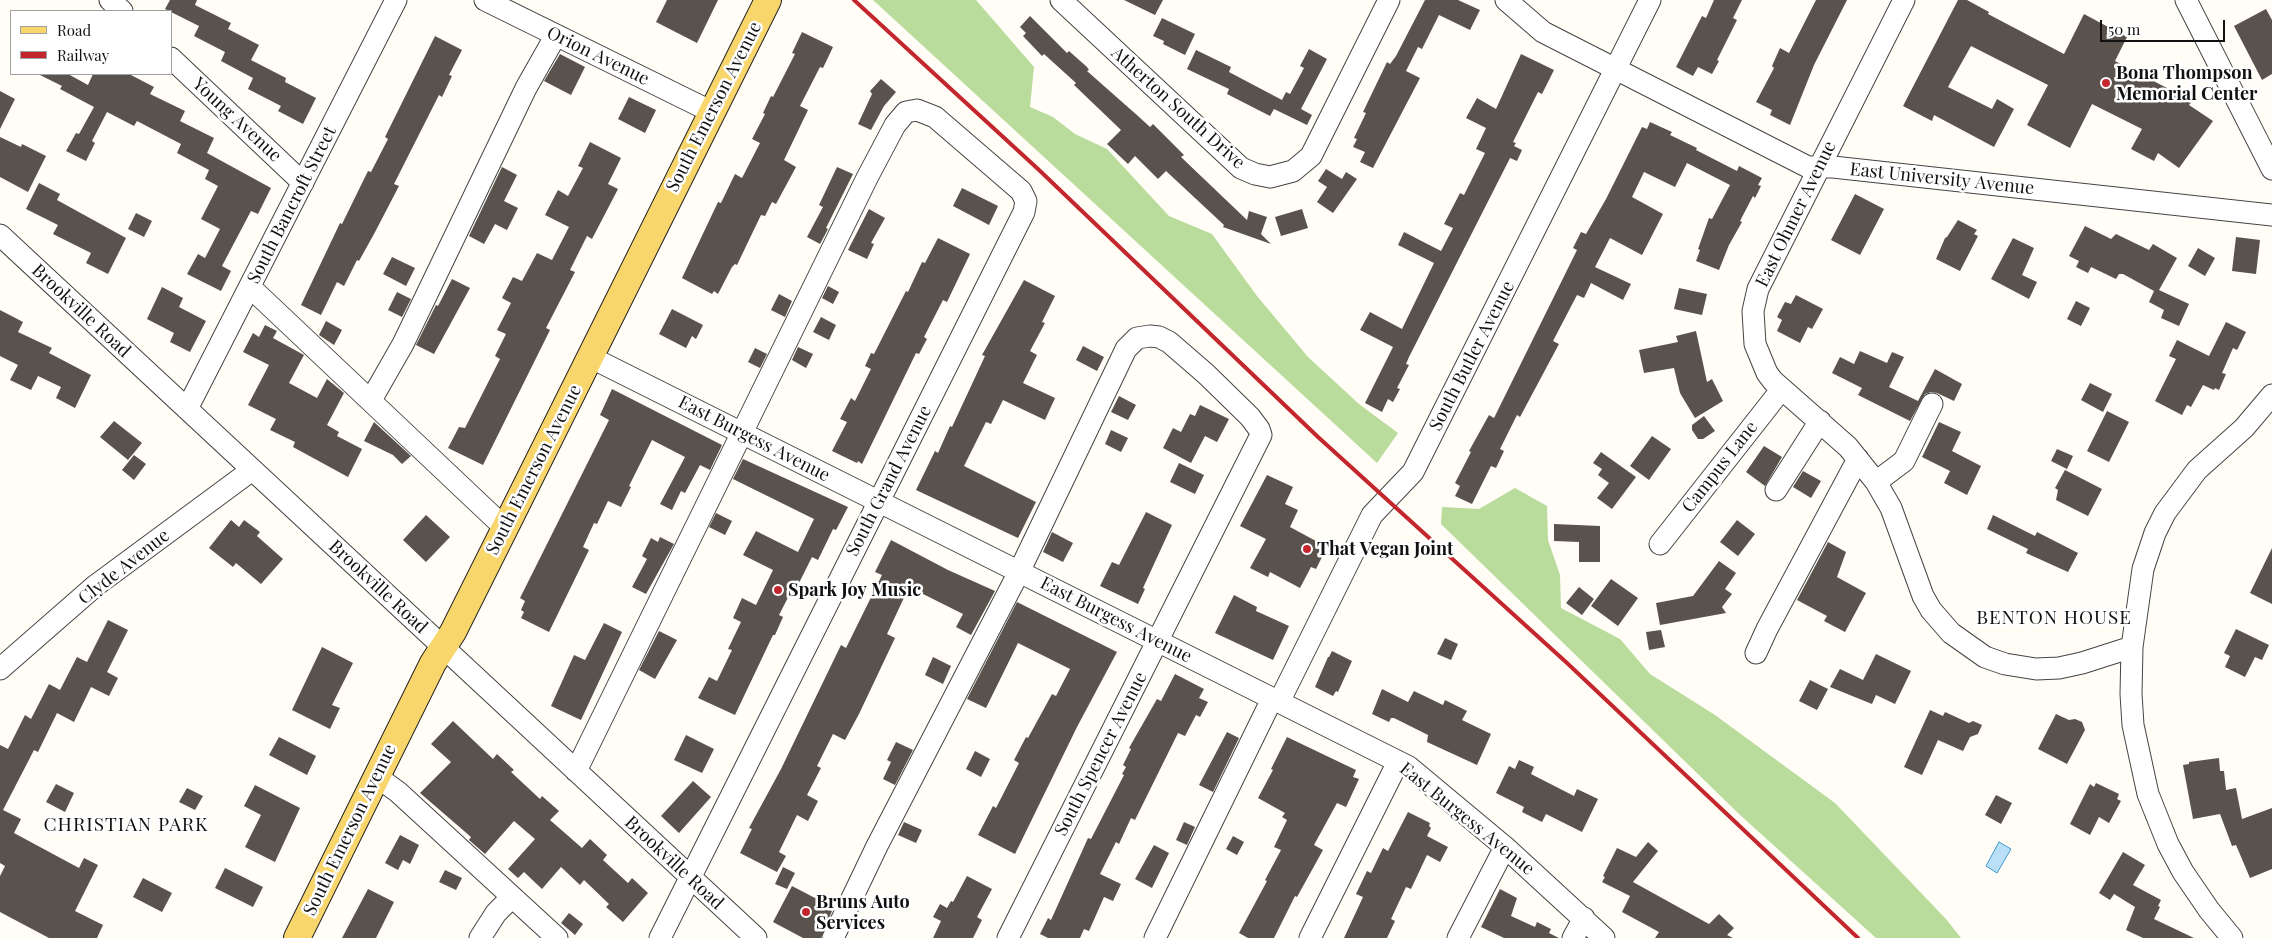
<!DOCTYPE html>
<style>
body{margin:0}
#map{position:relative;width:2272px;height:938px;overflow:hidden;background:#fffdf5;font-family:"Playfair Display",serif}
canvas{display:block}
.legend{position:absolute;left:10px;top:10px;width:162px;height:65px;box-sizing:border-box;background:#fff;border:1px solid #a0a0a0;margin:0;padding:6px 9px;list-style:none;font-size:15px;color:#111}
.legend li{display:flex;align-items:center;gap:10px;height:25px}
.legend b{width:25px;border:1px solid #a0a0a0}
.scale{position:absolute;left:2100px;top:20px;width:125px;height:22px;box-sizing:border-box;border:2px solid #111;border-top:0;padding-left:6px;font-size:15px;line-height:18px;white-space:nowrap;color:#111;-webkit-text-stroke:4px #fff;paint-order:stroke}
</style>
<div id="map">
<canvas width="2272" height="938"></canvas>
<ul class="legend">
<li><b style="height:6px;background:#f9d66b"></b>Road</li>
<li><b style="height:6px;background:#c4262e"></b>Railway</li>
</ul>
<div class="scale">50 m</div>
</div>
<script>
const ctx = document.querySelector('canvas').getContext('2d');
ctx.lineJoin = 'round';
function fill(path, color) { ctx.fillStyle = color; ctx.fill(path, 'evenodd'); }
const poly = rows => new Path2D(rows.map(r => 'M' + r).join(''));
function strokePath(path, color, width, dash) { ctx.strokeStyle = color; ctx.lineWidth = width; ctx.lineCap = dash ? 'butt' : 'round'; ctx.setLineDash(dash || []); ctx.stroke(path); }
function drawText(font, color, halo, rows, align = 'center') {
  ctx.font = font + ' "Playfair Display",serif'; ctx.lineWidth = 5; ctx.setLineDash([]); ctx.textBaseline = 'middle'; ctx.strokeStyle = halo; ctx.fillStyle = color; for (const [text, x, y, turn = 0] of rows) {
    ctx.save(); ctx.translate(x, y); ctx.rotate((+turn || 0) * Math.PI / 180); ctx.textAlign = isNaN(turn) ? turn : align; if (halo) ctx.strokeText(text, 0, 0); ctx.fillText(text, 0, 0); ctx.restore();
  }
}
const forest = poly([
 [873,0,976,0,1034,67,1030,107,1053,117,1075,134,1107,149,1169,216,1212,234,1257,296,1308,357,1359,404,1398,433,1377,463],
 [1515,488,1547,506,1548,540,1560,575,1561,608,1620,639,1650,674,1715,715,1835,803,1946,919,1961,938,1876,938,1739,814,1441,524,1442,507,1479,509]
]);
const water = poly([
 [1999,842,2011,849,1997,873,1986,866,1999,842]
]);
const building = poly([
 [170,0,197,0,195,5,231,23,228,29,259,45,251,60,286,78,285,82,316,98,303,124,278,111,281,106,248,89,253,78,221,61,225,52,194,36,199,26,165,9],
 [667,0,718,0,697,43,656,22],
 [1124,0,1163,0,1155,15],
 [1425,0,1458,0,1480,10,1470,30,1439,15,1422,49,1418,47,1406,71,1420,78,1373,168,1360,162,1365,152,1353,147,1357,139,1354,138,1366,113,1363,112,1387,62,1390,64,1396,56],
 [1714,0,1742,0,1733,18,1737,20,1717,60,1719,61,1712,74,1698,67,1693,76,1676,67,1702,16,1706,18],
 [1816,0,1847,0,1814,65,1790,125,1770,115,1772,110,1756,102,1774,68,1772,66,1780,48,1789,53],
 [1958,0,1967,0,1989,12,1988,14,2064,54,2084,14,2127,37,2115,61,2192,101,2189,105,2213,121,2179,168,2158,153,2154,161,2131,149,2142,129,2092,104,2070,148,2027,125,2048,85,1971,46,1948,87,1992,109,1997,99,2014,109,1994,147,1934,115,1932,121,1903,106],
 [2266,9,2272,20,2272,74,2262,80,2234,26],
 [1030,16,1067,53,1069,51,1087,67,1089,70,1087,71,1138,116,1150,127,1153,124,1184,155,1181,157,1247,220,1249,211,1267,217,1261,234,1271,244,1223,227,1224,225,1166,171,1158,179,1135,156,1128,164,1107,144,1121,130,1074,85,1076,83,1044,54,1042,56,1023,36,1026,33,1020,27],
 [1162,18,1195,34,1185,55,1163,44,1164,41,1153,36],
 [802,32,833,47,823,68,820,67,800,106,808,110,784,160,796,167,776,204,772,202,765,216,761,215,737,265,735,264,732,267,718,294,714,291,712,294,682,278,718,202,721,203,735,174,742,178,760,143,752,139,765,114,763,113,771,96,773,97,795,54,792,53],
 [435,36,462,50,449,75,452,76,442,97,439,95,394,184,399,186,374,234,359,261,357,260,344,286,337,282,321,315,301,305,340,223,342,224,368,171,371,172,388,139,385,137],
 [1309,49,1327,59,1301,109,1312,115,1307,125,1274,109,1270,116,1227,94,1229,89,1187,69,1196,50,1231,67,1229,72,1282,100,1286,92,1290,94,1304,68,1300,66],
 [560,54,585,67,571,95,544,81],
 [1521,54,1554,70,1542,94,1538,92,1513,142,1516,143,1514,146,1522,150,1517,161,1510,158,1507,164,1409,357,1406,364,1409,365,1397,388,1400,389,1393,402,1388,399,1382,412,1365,403,1393,347,1360,330,1370,312,1402,329,1434,263,1398,245,1404,232,1441,251,1453,228,1444,224,1460,193,1464,195,1485,153,1476,149,1486,128,1466,118,1477,98,1496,109],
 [38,74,68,74,88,85,93,74,129,74,154,87,150,94,185,111,180,121,214,138,207,153,271,188,258,214,251,211,222,266,231,271,221,291,187,274,198,254,205,258,220,229,201,219,218,186,205,179,209,170,177,153,181,144,137,121,134,126,107,112,92,141,95,143,86,161,66,151,76,133,79,134,94,107,60,89,62,86],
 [881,79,896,92,884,106,871,130,858,124,872,94,870,91],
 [0,91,15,99,0,129],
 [629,97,656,110,645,133,618,119],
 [1650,122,1672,132,1670,135,1697,148,1696,150,1737,171,1739,166,1762,178,1758,185,1761,186,1755,198,1753,196,1740,221,1742,222,1729,245,1719,270,1696,261,1700,250,1698,249,1709,218,1712,219,1730,185,1687,163,1675,187,1644,172,1632,197,1663,214,1642,255,1610,238,1595,267,1631,284,1623,300,1591,283,1584,298,1577,295,1553,341,1559,344,1520,417,1517,415,1500,449,1504,451,1496,468,1491,466,1472,504,1455,496,1460,486,1455,483,1471,452,1469,451,1489,415,1494,418,1577,250,1573,248,1581,232,1586,234,1606,199,1642,127,1647,129],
 [0,137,21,147,22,144,46,156,28,192,0,177],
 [590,142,621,158,608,184,618,189,592,239,587,236,570,270,575,272,546,328,550,330,483,465,448,448,459,427,465,428,500,359,495,356,506,334,497,330,511,303,502,298,513,277,522,281,537,253,552,260,569,227,545,215,558,190,568,196,583,168,578,166],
 [502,167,517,175,504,201,518,208,507,230,495,224,484,244,469,236],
 [837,167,853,174,826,228,828,229,820,244,807,237,823,207,819,205],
 [1326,169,1342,179,1346,172,1357,179,1333,213,1317,202,1327,187,1318,181],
 [39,183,60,194,57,200,126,238,108,274,86,263,91,253,53,234,58,225,26,209],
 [962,188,998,206,989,225,953,206],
 [1855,194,1884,209,1860,255,1831,240],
 [869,209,885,218,871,243,874,244,867,259,848,250],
 [1302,209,1308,228,1281,236,1275,217],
 [136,213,152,221,144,237,128,229],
 [1958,220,1977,230,1974,234,1978,236,1960,271,1936,259,1945,238,1947,237],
 [2085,226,2111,239,2116,234,2149,250,2153,244,2177,258,2159,290,2189,304,2179,326,2161,318,2164,310,2149,302,2154,291,2123,274,2119,274,2116,279,2091,267,2088,273,2076,267,2079,261,2069,256],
 [2236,237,2260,240,2256,274,2232,271],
 [938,238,970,254,947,302,943,300,924,337,927,339,919,354,916,353,862,464,858,461,857,463,832,451,847,422,840,419,851,398,855,401,871,369,865,366,871,353,874,354,906,291,908,292,922,262,925,263],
 [2013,238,2034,248,2022,275,2037,282,2029,299,1991,279],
 [2198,248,2215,258,2205,276,2188,266],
 [392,257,415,268,406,286,383,274],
 [452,279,470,288,434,354,416,345,436,305,438,306],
 [1024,280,1055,296,1042,322,1045,323,1030,351,1037,355,1023,383,1055,398,1045,420,1003,400,991,424,986,422,964,466,1036,502,1018,538,916,490,935,451,938,453,950,426,952,427,985,356,982,355],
 [828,286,839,292,833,304,822,298],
 [162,287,183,298,179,307,206,321,190,352,170,342,174,333,147,319],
 [1679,288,1707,294,1702,315,1674,309],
 [397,292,411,299,402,317,388,310],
 [779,294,792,301,785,317,771,310],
 [1796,295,1823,309,1812,329,1808,327,1800,343,1777,331,1782,320,1777,317,1785,302,1791,304],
 [2076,301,2090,308,2081,326,2067,319],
 [672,309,703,325,696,339,692,336,686,348,659,334],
 [0,310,23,322,18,332,52,348,49,353,91,375,75,408,56,398,61,387,38,376,31,390,10,380,18,365,0,356],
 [821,317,836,325,829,340,813,332],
 [326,321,342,330,334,345,319,335],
 [2226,322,2246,332,2237,350,2233,348,2222,373,2226,374,2219,390,2215,388,2214,390,2203,385,2191,407,2187,405,2182,415,2155,401,2176,359,2169,356,2177,340,2209,356],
 [265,325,277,331,273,338,304,355,289,383,317,398,327,379,344,393,327,425,339,432,337,436,362,449,348,477,293,447,295,442,270,430,276,419,248,405,269,365,243,352,253,333,259,337],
 [1696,331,1707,382,1712,379,1723,401,1695,418,1680,393,1674,368,1644,373,1639,350,1678,342,1676,336],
 [1083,346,1104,357,1097,371,1076,360],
 [798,347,813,354,806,368,792,360],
 [755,348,767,354,760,368,748,362],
 [1860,351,1887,363,1892,352,1904,357,1889,387,1918,401,1935,369,1962,384,1954,401,1937,393,1931,392,1925,394,1910,421,1858,395,1862,388,1832,373,1840,357,1854,364],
 [2090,383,2112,394,2103,412,2081,400],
 [612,389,722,445,710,470,700,465,685,493,681,491,672,510,660,504,685,457,652,440,629,486,631,487,621,507,608,501,597,524,594,523,583,547,589,550,549,632,521,618,524,612,521,610,525,601,520,598,609,420,600,415],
 [1119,396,1136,405,1128,420,1111,412],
 [1200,405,1229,419,1217,442,1205,436,1191,463,1163,448,1173,428,1181,432,1190,414,1195,416],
 [2107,411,2129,422,2109,462,2087,451],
 [1704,416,1715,431,1703,439,1698,439,1692,430,1692,425],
 [114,421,142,443,128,460,100,437],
 [374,422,411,456,402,464,393,455,364,441],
 [1939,422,1961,432,1952,451,1981,466,1967,495,1944,483,1950,471,1922,457],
 [1111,430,1128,438,1121,452,1105,444],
 [1652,436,1671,449,1649,480,1630,466],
 [1764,446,1782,457,1765,486,1746,472],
 [2057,449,2073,456,2067,469,2051,461],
 [1601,452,1636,477,1612,509,1597,498,1609,483,1598,475,1602,469,1593,463],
 [134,455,146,464,134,480,122,470],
 [743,459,848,507,836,530,833,529,818,560,812,557,799,583,796,582,779,615,783,617,775,635,773,635,735,715,698,698,709,677,717,681,732,650,728,649,741,622,733,618,742,598,756,605,773,570,743,555,756,531,798,552,814,519,733,479],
 [1179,463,1204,475,1195,494,1170,482],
 [2065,470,2102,489,2088,516,2056,500,2058,490,2055,488],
 [1803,471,1821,481,1811,498,1793,487],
 [1267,475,1293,487,1285,504,1298,510,1290,527,1327,547,1316,569,1311,567,1300,588,1270,572,1268,577,1250,568,1266,539,1240,526],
 [1146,512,1172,525,1143,588,1145,589,1138,604,1100,586,1112,562,1119,565],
 [716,513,732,521,725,535,709,527],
 [426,515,450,537,426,562,403,540],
 [1993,515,2035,536,2037,532,2078,553,2068,572,2026,553,2028,549,1987,529],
 [231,520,239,527,244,520,260,532,257,536,283,559,261,584,236,563,233,567,209,548],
 [1737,520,1755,534,1738,556,1720,542],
 [1554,524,1600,526,1600,562,1579,562,1579,542,1554,541],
 [1052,532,1073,543,1063,562,1043,552],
 [660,537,674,544,646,594,632,587,647,559,642,556,651,538,658,542],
 [891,540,948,570,995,591,971,635,956,627,963,614,909,587,887,634,895,638,859,714,845,740,833,734,817,766,821,768,807,795,818,801,808,821,797,815,779,852,786,856,777,872,740,853,752,829,749,828,781,769,841,645,846,648,882,575,875,572],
 [1828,542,1846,552,1837,577,1866,593,1845,632,1824,621,1827,616,1797,600],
 [2272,548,2272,604,2250,593],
 [1719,561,1736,573,1725,589,1732,594,1722,607,1726,613,1660,625,1656,603,1693,596],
 [1611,579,1638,598,1618,626,1591,606],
 [1579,587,1594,599,1582,615,1566,603],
 [1234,595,1257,607,1256,611,1289,626,1273,660,1215,633],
 [1017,602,1117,652,1077,727,1015,854,978,835,993,806,996,808,1019,763,1014,760,1026,737,1028,738,1052,694,1056,696,1070,669,1018,643,986,708,967,699],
 [108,620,128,630,107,672,118,678,109,696,91,687,74,722,57,713,38,752,34,750,3,810,21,819,14,833,79,868,84,858,98,865,75,911,103,925,97,938,49,938,0,912,0,876,5,866,0,863,0,745,8,749,25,715,31,719,49,684,60,690,77,657,87,662],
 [604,623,622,632,581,720,551,706,574,655,585,660],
 [2236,629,2269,645,2262,660,2255,657,2245,677,2225,667,2230,656,2224,653],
 [1661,630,1665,647,1649,650,1646,632],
 [659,631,677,640,655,679,639,670],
 [1445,638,1458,644,1451,660,1437,654],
 [322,647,353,663,332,705,340,708,330,729,292,710],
 [1332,651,1352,661,1338,692,1336,691,1333,696,1315,687,1328,657,1329,657],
 [1876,654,1911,671,1895,704,1876,695,1872,704,1830,687,1840,669,1863,680],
 [933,657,951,666,943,684,925,675],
 [1175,674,1204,689,1199,698,1208,702,1200,717,1196,715,1185,736,1178,733,1135,820,1131,818,1119,844,1116,842,1100,874,1121,884,1113,901,1104,897,1089,931,1084,929,1080,938,1048,938,1040,934,1048,918,1051,920,1088,838,1091,839,1124,775,1122,774,1126,767,1123,765,1131,749,1129,748,1157,699,1161,701],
 [1810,680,1828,689,1817,710,1799,701],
 [1382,689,1408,702,1414,691,1443,705,1445,700,1467,711,1462,720,1491,734,1477,765,1427,742,1428,735,1394,718,1391,718,1389,722,1372,714],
 [1930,710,1943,716,1945,712,1969,723,1973,721,1982,725,1978,734,1970,737,1963,751,1938,740,1922,775,1904,767],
 [2056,714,2069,720,2075,719,2082,722,2085,730,2067,764,2038,749],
 [453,721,493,759,497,754,514,770,511,772,540,799,542,796,559,811,550,820,582,848,590,839,607,855,603,860,628,883,632,878,648,893,623,922,606,907,609,904,584,880,580,885,561,867,542,889,524,872,518,878,508,869,535,839,514,821,485,854,469,840,471,837,420,793,451,762,431,744],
 [1227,732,1239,738,1213,792,1199,785],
 [686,735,714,749,702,773,674,760],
 [279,737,316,756,307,775,269,755],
 [1287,737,1356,770,1353,777,1359,779,1346,807,1337,803,1314,845,1323,850,1297,897,1295,896,1274,938,1248,938,1239,933,1267,881,1265,880,1281,850,1274,847,1287,820,1282,817,1285,813,1258,798,1273,770,1271,769],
 [896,742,913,750,895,785,883,779,891,762,887,760],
 [975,751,990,759,981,777,966,769],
 [2219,758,2220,771,2224,771,2226,790,2236,788,2242,819,2272,808,2272,869,2250,878,2236,845,2232,846,2220,814,2193,819,2183,765,2189,764,2189,762],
 [1519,760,1534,767,1531,774,1574,796,1577,789,1598,799,1582,832,1546,814,1542,822,1522,812,1524,807,1496,793,1509,766,1515,769],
 [693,781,711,797,679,833,661,816],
 [2096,783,2119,794,2117,799,2121,801,2109,823,2099,817,2090,835,2070,824,2090,784,2094,787],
 [56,784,74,793,65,812,46,802],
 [255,785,300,808,275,862,245,847,261,815,244,806],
 [187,788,203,796,195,810,179,802],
 [1996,795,2012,803,2001,824,1985,815],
 [1408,812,1430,823,1429,826,1431,828,1427,836,1448,847,1440,862,1427,855,1411,889,1406,887,1391,919,1395,921,1387,938,1344,938,1363,897,1356,894,1367,871,1371,873,1383,848,1388,851],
 [904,822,922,830,916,843,898,835],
 [1184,822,1195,827,1187,845,1176,840],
 [400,835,419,845,410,864,403,860,398,870,385,863],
 [1233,836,1244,842,1237,855,1226,849],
 [1648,842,1658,851,1633,882,1709,924,1719,914,1734,928,1727,935,1733,938,1655,938,1659,932,1622,912,1630,896,1602,882,1605,877,1603,876,1617,848,1636,857],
 [1154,845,1169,853,1152,888,1135,879],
 [2123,852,2145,865,2133,885,2161,900,2158,906,2160,907,2154,919,2194,938,2143,938,2126,930,2135,907,2114,894,2110,900,2099,893],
 [783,867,795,873,787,889,775,884],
 [225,868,263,887,253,907,215,888],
 [445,870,462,878,456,890,439,882],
 [967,876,992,889,977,917,982,920,973,938,933,938,941,921,933,917,940,904,947,908,951,901,953,902],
 [143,878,172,893,162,912,133,897],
 [792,886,815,898,816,895,832,903,829,909,832,911,821,938,803,938,773,922],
 [368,889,394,902,376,938,342,938],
 [1500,889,1517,898,1511,916,1535,927,1537,922,1551,929,1549,933,1559,938,1504,938,1481,927],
 [569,913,583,924,575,935,561,923]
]);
const minor = poly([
 [110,0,122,11],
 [485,0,712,112],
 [1061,0,1241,168,1255,174,1270,177,1293,171,1311,156,1389,0],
 [1506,0,1543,32,1808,167,1833,167,2272,215],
 [1904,0,1758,289,1753,311,1755,344,1767,373,1773,381,1848,447,1876,482,1891,508,1923,596,1931,610,1951,633,1985,657,2005,664,2036,669,2059,668,2082,663,2132,647],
 [2186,0,2272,169],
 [171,58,303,183],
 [0,235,756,938],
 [250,287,505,528],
 [590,357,1409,767,1505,847,1604,938],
 [371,400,403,344,526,88,556,35],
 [187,409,396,0],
 [1876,482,1904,461,1932,404],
 [1776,490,1820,421],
 [1660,544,1781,390],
 [1756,653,1767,629,1858,459],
 [0,669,95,586,252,470],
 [1279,702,1372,515,1413,472,1650,0],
 [576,771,867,178,895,125,906,112,917,110,935,117,1021,191,1026,201,1024,212,660,938],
 [376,776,398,792,557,938],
 [480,938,496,913,512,897],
 [833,938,877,846,1019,572,1126,349,1137,338,1150,336,1159,337,1169,342,1206,374,1250,417,1259,429,1261,435,1008,938],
 [1155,938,1272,699],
 [1310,938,1398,762],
 [1458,938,1505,847],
 [1573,938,1584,918],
 [2232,938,2209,910,2183,872,2168,844,2148,794,2133,725,2131,694,2132,647,2143,569,2155,533,2165,513,2197,470,2244,428,2272,395]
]);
const major = poly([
 [297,938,433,663,453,632,505,528,768,0]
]);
const rail = poly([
 [854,0,1038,169,1318,437,1567,663,1858,938]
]);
const markers = [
 [2106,83,5,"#c4262e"],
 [1307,549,5,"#c4262e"],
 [778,590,5,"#c4262e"],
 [806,912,5,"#c4262e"]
];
const streetNames = [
 ["Orion Avenue",598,56,26],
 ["South Emerson Avenue",714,107,-63],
 ["Atherton South Drive",1178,108,42],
 ["Young Avenue",237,120,43],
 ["East University Avenue",1942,179,6],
 ["South Bancroft Street",292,205,-63],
 ["East Ohmer Avenue",1796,214,-64],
 ["Brookville Road",81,311,43],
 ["South Butler Avenue",1472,356,-63],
 ["East Burgess Avenue",754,439,27],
 ["Campus Lane",1720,467,-52],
 ["South Emerson Avenue",534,470,-63],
 ["South Grand Avenue",889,481,-63],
 ["Clyde Avenue",124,567,-38],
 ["Brookville Road",378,587,43],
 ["East Burgess Avenue",1116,620,27],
 ["South Spencer Avenue",1101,754,-63],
 ["East Burgess Avenue",1467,819,39],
 ["South Emerson Avenue",350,830,-64],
 ["Brookville Road",674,863,43]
];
const poiNames = [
 ["Bona Thompson",2116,73],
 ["Memorial Center",2116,94],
 ["That Vegan Joint",1317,549],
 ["Spark Joy Music",788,590],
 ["Bruns Auto",816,902],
 ["Services",816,923]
];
const neighbourhoodNames = [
 ["BENTON HOUSE",2054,618],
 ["CHRISTIAN PARK",126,825]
];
fill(forest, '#b9dc9c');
fill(water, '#b9e0f7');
strokePath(water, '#3f96cf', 1);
fill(building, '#5a524d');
strokePath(minor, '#444', 23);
strokePath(major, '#222', 28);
strokePath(minor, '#fff', 21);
strokePath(major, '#f9d66b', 26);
strokePath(rail, '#c4262e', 4);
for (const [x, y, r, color] of markers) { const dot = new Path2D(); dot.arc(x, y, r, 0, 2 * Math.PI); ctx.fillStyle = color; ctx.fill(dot); strokePath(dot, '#fff', 2); }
drawText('18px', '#111', '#fff', streetNames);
drawText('bold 18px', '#111', '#fff', poiNames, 'left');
ctx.letterSpacing = '1px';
drawText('19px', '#111', '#fff', neighbourhoodNames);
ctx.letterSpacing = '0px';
</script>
